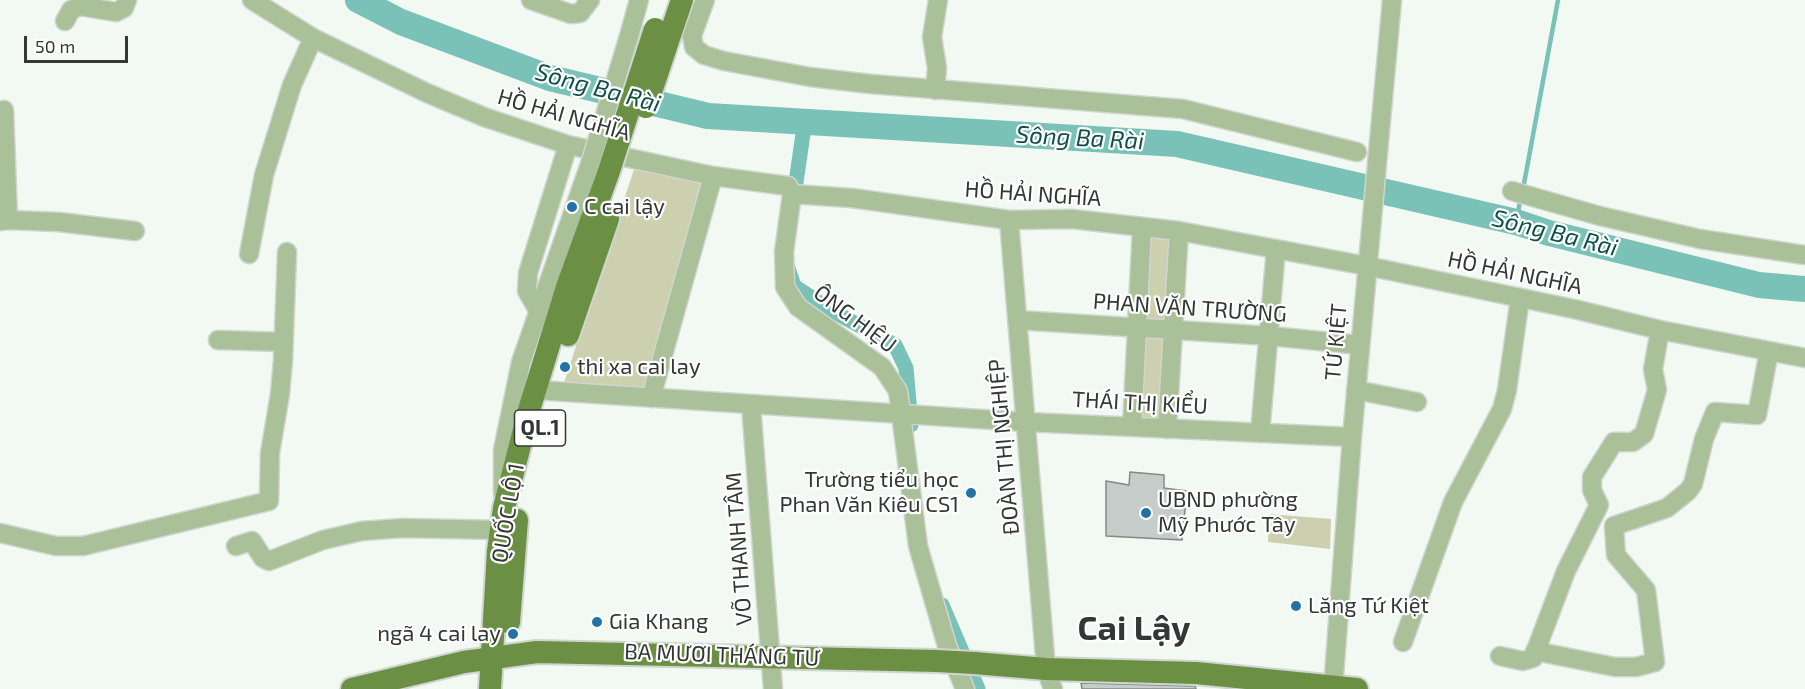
<!DOCTYPE html>
<meta charset="utf-8">
<style>
body{margin:0}
#map{position:relative;width:1805px;height:689px;overflow:hidden;background:#f1f9f2;font-family:"Exo 2",sans-serif}
canvas{display:block}
.scale{position:absolute;left:24px;top:36px;width:104px;height:27px;box-sizing:border-box;border:3px solid #343735;border-top:0;padding-left:8px;font-size:18px;line-height:21px;white-space:nowrap;color:#343735;-webkit-text-stroke:4px #fff;paint-order:stroke}
</style>
<div id="map">
<canvas width="1805" height="689"></canvas>
<div class="scale">50 m</div>
</div>
<script>
const ctx = document.querySelector('canvas').getContext('2d');
ctx.lineJoin = 'round';
function fill(path, color) { ctx.fillStyle = color; ctx.fill(path, 'evenodd'); }
const poly = rows => new Path2D(rows.map(r => 'M' + r).join(''));
function strokePath(path, color, width, dash) { ctx.strokeStyle = color; ctx.lineWidth = width; ctx.lineCap = dash ? 'butt' : 'round'; ctx.setLineDash(dash || []); ctx.stroke(path); }
function drawText(font, color, halo, rows, align = 'center') {
  ctx.font = font + ' "Exo 2",sans-serif'; ctx.lineWidth = 4.5; ctx.setLineDash([]); ctx.textBaseline = 'middle'; ctx.strokeStyle = halo; ctx.fillStyle = color; for (const [text, x, y, turn = 0] of rows) {
    ctx.save(); ctx.translate(x, y); ctx.rotate((+turn || 0) * Math.PI / 180); ctx.textAlign = isNaN(turn) ? turn : align; if (halo) ctx.strokeText(text, 0, 0); ctx.fillText(text, 0, 0); ctx.restore();
  }
}
const green = poly([
 [640,151,712,173,642,397,561,392],
 [1142,227,1179,231,1167,429,1132,427],
 [1269,514,1331,519,1330,549,1268,542]
]);
const stream = poly([
 [1523,189,1558,0],
 [1516,222,1521,197]
]);
const canal = poly([
 [793,203,805,120],
 [788,268,794,286,827,308,895,345,906,368,911,425],
 [942,605,978,689]
]);
const river = poly([
 [358,0,401,22,550,78,708,116,1177,144,1516,222,1549,233,1759,285,1805,289]
]);
const building = poly([
 [1130,472,1164,475,1164,488,1187,491,1182,540,1106,536,1106,481,1129,485,1130,472],
 [1081,683,1195,686,1196,689,1082,689,1081,683]
]);
const minor = poly([
 [252,0,313,38,427,93,484,117,568,145,713,176,788,186,792,194],
 [531,0,571,14,580,13,590,0],
 [705,0,692,36,694,47,704,55,724,61,810,77,871,84,1183,109,1357,152],
 [65,21,71,10,80,6,116,12,124,8,127,0],
 [629,36,639,0],
 [935,90,937,68,932,37,938,0],
 [1512,191,1600,216,1700,239,1805,255],
 [792,194,852,198,1009,220,1072,219,1179,231,1367,266,1574,309,1660,330,1805,358],
 [792,194,784,252,785,287,798,307,882,367,898,391,918,546,947,646,965,689],
 [8,220,59,222,135,231],
 [1009,220,1046,669,1053,689],
 [0,221,8,220,4,110],
 [249,254,264,175,292,85,313,38],
 [538,310,527,291,528,273,568,145],
 [1017,320,1270,336,1360,345],
 [218,340,283,342],
 [536,390,1026,422,1352,437],
 [1356,390,1417,402],
 [651,398,713,176],
 [751,405,773,689],
 [1132,427,1142,227],
 [1167,429,1179,231],
 [1260,433,1276,249],
 [503,493,503,450,521,362,591,161],
 [0,533,56,546,83,546,269,501,270,453,280,394,283,360,287,252],
 [236,546,252,541,263,558,269,561,323,540,362,531,403,528,501,530],
 [1403,642,1453,502,1502,409,1507,390,1520,298],
 [1535,651,1615,667,1636,667,1655,662,1646,590,1616,555,1614,526,1667,508,1688,491,1693,484,1704,439,1715,412,1757,415,1769,351],
 [1500,656,1523,661,1533,658,1566,571,1599,505,1592,490,1592,477,1614,442,1633,442,1644,434,1657,390,1653,369,1660,330],
 [1333,689,1352,437,1392,0]
]);
const major = poly([
 [670,35,682,0],
 [568,335,608,219],
 [509,622,517,520],
 [974,663,1046,669,1196,673,1357,689],
 [352,689,464,662,537,652,937,661],
 [490,689,498,551,504,508,529,410,567,287,609,171]
]);
const minorBridge = poly([
 [591,161,629,36]
]);
const majorBridge = poly([
 [646,107,670,35],
 [609,171,655,29],
 [937,661,974,663]
]);
const markers = [
 [572,207,6,"#2073a4"],
 [565,367,6,"#2073a4"],
 [971,493,6,"#2073a4"],
 [1146,513,6,"#2073a4"],
 [1296,606,6,"#2073a4"],
 [597,622,6,"#2073a4"],
 [513,634,6,"#2073a4"]
];
const shields = [
 [540,428,51]
];
const shieldNames = [
 ["QL.1",540,428]
];
const streetNames = [
 ["HỒ HẢI NGHĨA",564,115,16],
 ["HỒ HẢI NGHĨA",1033,194,4],
 ["HỒ HẢI NGHĨA",1515,273,12],
 ["PHAN VĂN TRƯỜNG",1190,308,4],
 ["ÔNG HIỆU",855,319,37],
 ["TỨ KIỆT",1336,342,-85],
 ["THÁI THỊ KIỂU",1140,403,3],
 ["ĐOÀN THỊ NGHIỆP",1004,447,-95],
 ["QUỐC LỘ 1",508,513,-80],
 ["VÕ THANH TÂM",739,549,-94],
 ["BA MƯƠI THÁNG TƯ",722,655,2]
];
const poiNames = [
 ["C cai lậy",584,207],
 ["thi xa cai lay",577,367],
 ["Trường tiểu học",959,480,"right"],
 ["Phan Văn Kiêu CS1",959,505,"right"],
 ["UBND phường",1158,500],
 ["Mỹ Phước Tây",1158,525],
 ["Lăng Tứ Kiệt",1308,606],
 ["Gia Khang",609,622],
 ["ngã 4 cai lay",501,634,"right"]
];
const waterNames = [
 ["Sông Ba Rài",598,88,15],
 ["Sông Ba Rài",1080,138,3],
 ["Sông Ba Rài",1555,233,14]
];
const townNames = [
 ["Cai Lậy",1134,629]
];
fill(green, '#cdd0ae');
strokePath(stream, '#7ac1b7', 4.5);
strokePath(canal, '#7ac1b7', 15);
strokePath(river, '#7ac1b7', 26);
fill(building, '#c4cdc9');
strokePath(building, '#818b86', 1.5);
strokePath(minor, '#cfd6d0', 21);
strokePath(major, '#cfd6d0', 26);
strokePath(minor, '#aac098', 18);
strokePath(major, '#6b9044', 22);
strokePath(minorBridge, '#cfd6d0', 21, []);
strokePath(majorBridge, '#cfd6d0', 26, []);
strokePath(minorBridge, '#aac098', 18);
strokePath(majorBridge, '#6b9044', 22);
for (const [x, y, r, color] of markers) { const dot = new Path2D(); dot.arc(x, y, r, 0, 2 * Math.PI); ctx.fillStyle = color; ctx.fill(dot); strokePath(dot, '#fff', 2); }
for (const [x, y, w] of shields) { const box = new Path2D(); box.roundRect(x - w / 2, y - 18, w, 36, 4.5); ctx.fillStyle = '#fff'; ctx.fill(box); strokePath(box, '#343735', 1.5); }
drawText('bold 21px', '#343735', null, shieldNames);
drawText('22px', '#343735', '#fff', streetNames);
drawText('22px', '#343735', '#fff', poiNames, 'left');
drawText('italic 24px', '#104f48', '#fff', waterNames);
drawText('bold 34px', '#343735', '#fff', townNames);
</script>
